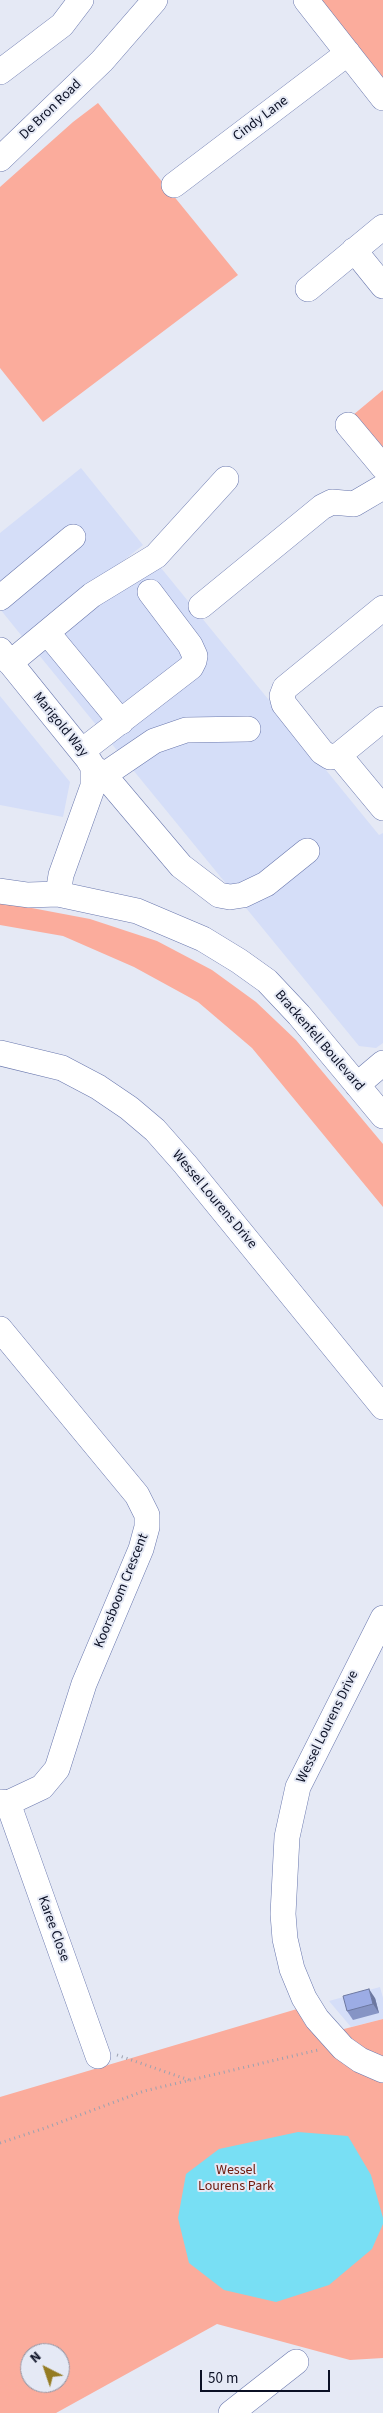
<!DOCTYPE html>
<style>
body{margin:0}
#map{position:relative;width:383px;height:2413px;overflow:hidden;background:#e5e9f5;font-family:"Source Sans 3",sans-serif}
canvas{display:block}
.north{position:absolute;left:20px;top:2343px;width:50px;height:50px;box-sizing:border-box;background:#e5e9f5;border:1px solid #8e92a1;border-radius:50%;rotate:319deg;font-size:14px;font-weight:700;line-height:20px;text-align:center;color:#0b1024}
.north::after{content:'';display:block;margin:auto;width:18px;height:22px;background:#947b22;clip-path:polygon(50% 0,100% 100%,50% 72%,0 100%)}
.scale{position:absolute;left:200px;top:2370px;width:130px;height:22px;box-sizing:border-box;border:2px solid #0b1024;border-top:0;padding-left:6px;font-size:15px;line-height:18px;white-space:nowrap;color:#0b1024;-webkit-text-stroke:4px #e5e9f5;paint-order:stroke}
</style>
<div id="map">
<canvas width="383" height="2413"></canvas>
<div class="north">N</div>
<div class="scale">50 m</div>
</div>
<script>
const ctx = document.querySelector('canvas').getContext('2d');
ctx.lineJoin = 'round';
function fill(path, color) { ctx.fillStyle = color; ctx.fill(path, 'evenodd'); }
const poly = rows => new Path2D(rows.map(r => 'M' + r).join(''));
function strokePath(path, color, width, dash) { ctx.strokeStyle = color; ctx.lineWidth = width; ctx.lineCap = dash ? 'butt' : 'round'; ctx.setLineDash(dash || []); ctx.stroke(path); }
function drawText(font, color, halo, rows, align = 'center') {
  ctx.font = font + ' "Source Sans 3",sans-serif'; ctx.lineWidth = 4; ctx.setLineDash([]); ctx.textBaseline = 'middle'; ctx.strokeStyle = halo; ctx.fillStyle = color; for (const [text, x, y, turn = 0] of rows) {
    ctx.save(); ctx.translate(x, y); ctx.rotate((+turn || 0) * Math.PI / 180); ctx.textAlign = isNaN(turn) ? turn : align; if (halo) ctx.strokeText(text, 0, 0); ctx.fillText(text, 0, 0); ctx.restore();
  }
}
const built = poly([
 [81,468,143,545,25,640,0,609,0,533],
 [157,563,379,835,383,833,383,1043,376,1048,359,1046,34,649],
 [0,696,70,782,63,817,0,805],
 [380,1987,383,1998,383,2019,351,2027,329,2001]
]);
const green = poly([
 [319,0,383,0,383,82],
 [98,103,238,275,43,422,0,368,0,187,73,122],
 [383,390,383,456,353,415],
 [0,902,90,919,157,941,212,970,256,1002,296,1040,383,1144,383,1207,252,1048,198,1002,134,967,63,936,0,925],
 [297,2009,305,2024,328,2050,356,2071,383,2083,383,2358,350,2360,217,2324,56,2413,0,2413,0,2097],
 [30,2353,60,2353,60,2383,30,2383],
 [383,2019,383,2058,367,2050,340,2030]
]);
const water = poly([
 [298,2132,348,2136,371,2175,383,2218,383,2224,372,2249,329,2285,276,2302,224,2290,189,2263,178,2218,186,2174,219,2149]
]);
const path = poly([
 [117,2055,189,2080],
 [0,2143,45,2128,144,2091,318,2050]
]);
const minor = poly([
 [306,0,383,98],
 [0,72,62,25,81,0],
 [0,159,102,61,155,0],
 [174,185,348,53],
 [354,250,383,286],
 [308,289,383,227],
 [348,425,383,467],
 [0,598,73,537],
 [201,606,322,507,332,502,354,504,383,487],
 [383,608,285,688,282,696,284,704,322,752,330,757,339,755,383,719],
 [55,642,121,722],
 [0,650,88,759,93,767,93,786,61,875,58,894],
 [10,663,92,595,156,556,226,479],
 [82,751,191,667,194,661,195,656,190,645,150,592],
 [339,755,383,808],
 [93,767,104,775,181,866,219,895,230,897,243,895,266,884,307,851],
 [104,775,154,741,186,730,248,729],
 [0,891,28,895,58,894,137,911,203,939,239,961,267,981,299,1015,383,1116],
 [0,1053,62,1068,98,1087,129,1108,155,1130,185,1164,383,1407],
 [357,1085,383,1063],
 [0,1329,137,1495,147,1515,147,1527,141,1549,84,1684,57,1769,42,1787,8,1803,0,1802],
 [383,1618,298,1787,287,1837,283,1914,285,1939,292,1969,304,1998,317,2019,343,2048,360,2060,383,2070],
 [8,1803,98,2056],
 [231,2413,296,2362]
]);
const wall = poly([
 [375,1998,379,2013,353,2020,347,2011]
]);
const shadedWall = poly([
 [369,1989,375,1998,379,2013,373,2004]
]);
const building = poly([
 [369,1989,373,2004,347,2011,343,1996,369,1989]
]);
const streetNames = [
 ["De Bron Road",51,110,-44],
 ["Cindy Lane",261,119,-37],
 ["Marigold Way",60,725,51],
 ["Brackenfell Boulevard",319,1041,49],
 ["Wessel Lourens Drive",214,1200,50],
 ["Koorsboom Crescent",122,1591,-68],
 ["Wessel Lourens Drive",328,1727,-64],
 ["Karee Close",53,1929,70]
];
const parkNames = [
 ["Wessel",236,2171],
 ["Lourens Park",236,2187]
];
fill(built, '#d5def8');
fill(green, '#fbac9c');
fill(water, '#78dff4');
strokePath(minor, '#6a78ae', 26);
strokePath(path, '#9ca1af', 3, [1, 4]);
strokePath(minor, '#fff', 25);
fill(wall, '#8694c5');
fill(shadedWall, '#6d78a0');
fill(building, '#9cace5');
strokePath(building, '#6d78a0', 1);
drawText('14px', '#0b1024', '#e5e9f5', streetNames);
drawText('14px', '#6d1a0d', '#e5e9f5', parkNames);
</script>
